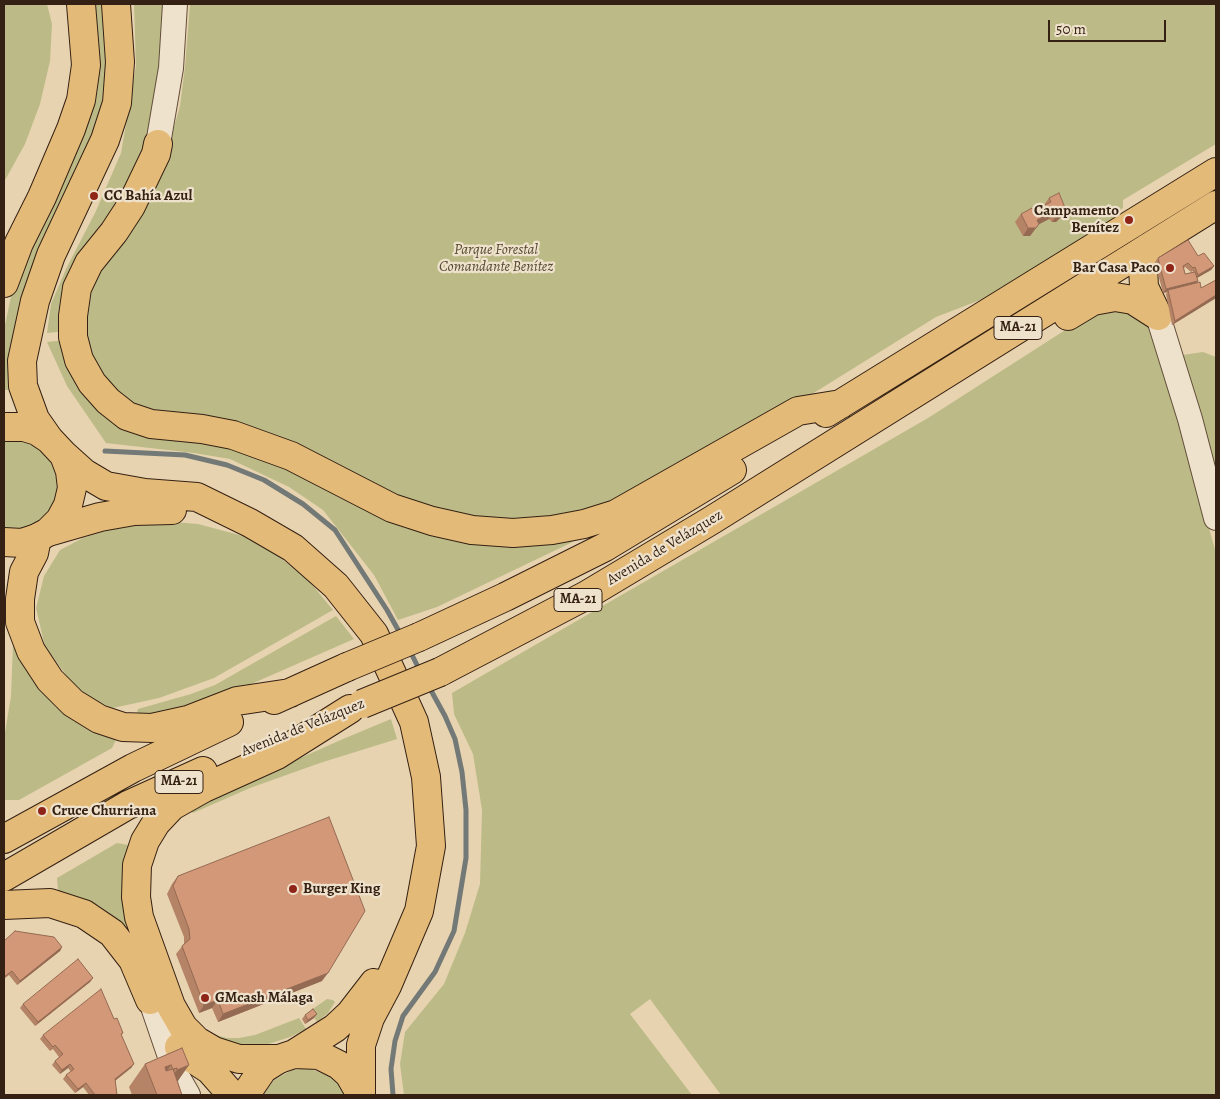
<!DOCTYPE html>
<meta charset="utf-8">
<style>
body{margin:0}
#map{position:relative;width:1220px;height:1099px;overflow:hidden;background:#e7d3b0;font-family:Alegreya,serif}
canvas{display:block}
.frame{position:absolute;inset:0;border:5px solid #352113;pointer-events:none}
.scale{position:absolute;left:1048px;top:20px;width:118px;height:22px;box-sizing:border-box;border:2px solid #352113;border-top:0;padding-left:6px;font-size:15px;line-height:18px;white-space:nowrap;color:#352113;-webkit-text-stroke:4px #efe2cc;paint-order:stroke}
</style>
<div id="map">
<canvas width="1220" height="1099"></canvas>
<div class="frame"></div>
<div class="scale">50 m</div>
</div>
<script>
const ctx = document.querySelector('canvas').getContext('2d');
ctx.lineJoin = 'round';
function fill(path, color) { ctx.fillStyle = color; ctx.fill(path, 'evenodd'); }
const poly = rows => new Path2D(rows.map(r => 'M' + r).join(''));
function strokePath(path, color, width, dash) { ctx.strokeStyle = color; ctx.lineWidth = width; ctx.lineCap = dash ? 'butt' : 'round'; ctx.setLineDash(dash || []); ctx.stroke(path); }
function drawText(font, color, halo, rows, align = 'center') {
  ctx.font = font + ' Alegreya,serif'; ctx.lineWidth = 4.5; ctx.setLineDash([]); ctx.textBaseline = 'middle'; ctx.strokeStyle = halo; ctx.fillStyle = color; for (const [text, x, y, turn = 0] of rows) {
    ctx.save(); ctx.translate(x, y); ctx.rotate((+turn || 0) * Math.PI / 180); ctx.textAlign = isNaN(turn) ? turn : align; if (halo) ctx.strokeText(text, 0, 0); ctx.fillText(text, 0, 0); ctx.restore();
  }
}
const green = poly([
 [4,4,47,4,52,24,50,61,40,104,25,144,4,182],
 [105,4,109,39,103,112,10,390,4,390,4,330,11,296,24,258,94,5],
 [134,4,166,4,162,82,148,147,66,331,47,333,51,304,66,269,96,211,121,153,136,66],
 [190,4,1216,4,1216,144,1123,200,1123,207,1114,220,996,294,936,317,759,427,646,491,556,522,455,519,188,422,113,398,81,342,87,283,169,145,180,106,185,67],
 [1098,309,1142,311,1153,331,1216,553,1216,1095,721,1095,650,999,630,1014,692,1095,404,1095,400,1064,405,1032,444,984,465,933,480,884,482,810,473,754,454,714,452,693,928,418],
 [67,340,96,398,241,445,408,522,604,527,437,607,398,620,374,575,323,510,289,487,230,459,194,453,106,443,67,386,47,342],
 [1203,352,1216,357,1216,490,1183,355],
 [9,440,20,440,39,448,54,463,58,473,59,494,51,513,27,530,4,531,4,441],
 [162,521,198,524,243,536,276,554,309,581,333,610,214,678,159,698,113,708,95,701,73,684,45,647,36,608,44,576,60,550,83,538,121,526],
 [336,616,354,639,201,706,135,720,138,709,191,694,215,685],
 [13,644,41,690,56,707,86,727,112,735,116,740,112,748,19,800,6,800,4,799,4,739,11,696],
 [391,719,397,739,320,763,250,788,193,813,188,808,343,739],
 [117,843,128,845,126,878,131,931,125,925,98,905,58,891,57,878],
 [327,999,333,1000,335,1002,328,1013,317,1022,310,1011],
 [299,1018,306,1029,290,1037,256,1048,237,1048,213,1040,202,1029,216,1035,227,1038,239,1038,255,1035],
 [301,1069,311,1069,329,1076,337,1082,346,1095,263,1095,274,1080,292,1070]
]);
const stream = poly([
 [105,451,185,455,227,465,264,480,303,504,335,530,387,610,401,635],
 [409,649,420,671],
 [393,1095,391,1069,395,1041,403,1016,435,972,454,931,466,858,466,810,462,772,455,739,445,716,428,685]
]);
const minor = poly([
 [158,144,171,68,175,4],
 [1158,316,1190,419,1216,518],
 [152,1004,176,1074,188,1095]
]);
const major = poly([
 [4,283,19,243,42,197,71,129,81,100,86,65,81,4],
 [4,427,24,427,37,431,49,439,64,455,70,471,72,488,68,505,60,520,48,532],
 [49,439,35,419,23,386,22,361,35,301,51,255,105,140,117,103,120,62,116,4],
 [64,455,84,473,106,486,145,493,197,497,250,523,293,548,336,586,374,634,414,722,426,777,431,846,419,911,387,986,370,1018,361,1045,361,1095],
 [4,542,22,543,37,538,48,532,100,517,134,511,172,510],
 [294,1054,335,1028,350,1014,374,983],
 [248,1095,250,1088,263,1069,279,1059,294,1054,319,1055,339,1065,349,1074,361,1095]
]);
const highway = poly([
 [158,144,156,154,131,206,114,232,89,263,77,288,73,316,73,337,79,360,92,383,108,401,127,416,151,424,202,429,233,435,291,456,392,508,432,521,472,530,513,533,552,530,584,524,616,514,798,411,841,404],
 [1147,248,1143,266,1144,287,1158,316],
 [1068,316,1093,301,1115,297,1133,300,1158,316],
 [826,413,1216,172],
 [37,538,34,553,24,572,20,599,20,622,31,651,50,680,73,703,99,719,123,727,152,728,188,720,237,701,290,693],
 [419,637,505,597,605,547,732,470],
 [440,672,585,596,712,520,1216,205],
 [274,700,347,667],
 [4,839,133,768,229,722],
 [4,877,128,805,203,771],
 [4,905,50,903,84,914,112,933,133,960,150,1000],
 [179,1047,184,1053,210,1070,232,1095],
 [279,1059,239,1059,214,1051,197,1041,183,1027,171,1006,139,917,136,897,137,865,145,841,156,823,172,806,204,788,277,755,350,709]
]);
const highwayBridge = poly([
 [347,667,419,637],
 [362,704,440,672]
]);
const wall = poly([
 [1049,198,1060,218,1056,222,1052,222,1049,219,1039,224,1030,236,1023,236,1015,222,1021,214,1033,211,1044,205],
 [1198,256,1214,266,1211,270,1197,278,1198,281,1196,283,1201,288,1216,280,1216,298,1172,325,1166,294,1167,292,1163,293,1155,262,1158,258],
 [1185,267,1191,272,1193,271,1193,272,1185,274,1184,268],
 [178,876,322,981,218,1022,212,1008,199,1013,176,954,184,944,184,937,167,894,172,884],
 [4,941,62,947,60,951,17,985,9,975,4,979],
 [93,978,90,982,35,1026,20,1008,23,1004],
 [305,1015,314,1018,305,1024,302,1019],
 [114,1019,123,1033,121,1035,134,1064,131,1068,115,1081,117,1095,89,1095,83,1087,75,1093,63,1079,66,1075,71,1072,68,1068,60,1074,52,1065,55,1061,59,1057,53,1049,50,1051,40,1039,43,1035],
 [182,1048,178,1082,182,1095,132,1095,129,1087,145,1064]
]);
const shadedWall = poly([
 [1066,210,1060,218,1056,222,1052,222,1058,214],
 [1054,211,1049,219,1032,228,1037,220],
 [1028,228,1036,228,1030,236,1023,236],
 [1214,266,1211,270,1195,279,1198,275],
 [1198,281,1195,285,1168,290,1167,292,1163,293,1166,289],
 [1216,295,1216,298,1172,325,1175,321],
 [62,947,60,951,17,985,20,981],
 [328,973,322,981,218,1022,223,1014],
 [93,978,90,982,35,1026,38,1022],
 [218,1000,212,1008,199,1013,204,1005],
 [317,1014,314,1018,305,1024,308,1020],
 [70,1064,68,1068,60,1074,62,1070],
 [134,1064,131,1068,112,1083,115,1079],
 [171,1065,155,1088,165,1067],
 [189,1065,173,1088,161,1093,177,1070],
 [86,1083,83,1087,75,1093,78,1089]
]);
const building = poly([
 [1059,193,1066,210,1062,214,1058,214,1054,211,1037,220,1039,224,1036,228,1028,228,1021,214,1032,208,1033,211,1051,202,1049,198,1059,193],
 [1188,240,1198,256,1204,253,1214,266,1198,275,1195,267,1193,268,1188,263,1183,266,1185,274,1195,272,1198,281,1166,289,1158,258,1188,240],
 [1216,280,1216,295,1175,321,1168,290,1200,282,1201,288,1216,280],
 [329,817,365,911,328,973,223,1014,218,1000,204,1005,182,946,190,939,189,929,173,886,178,876,329,817],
 [15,931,54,937,62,947,20,981,12,971,4,977,4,941,15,931],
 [78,959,93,978,38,1022,23,1004,78,959],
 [101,989,114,1019,117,1018,123,1033,121,1034,134,1064,115,1079,117,1095,95,1095,86,1083,78,1089,66,1075,74,1069,70,1064,62,1070,55,1061,63,1054,55,1045,53,1047,43,1035,101,989],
 [313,1009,317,1014,308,1020,305,1015,313,1009],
 [182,1048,189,1065,177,1070,177,1068,173,1069,182,1095,157,1095,145,1064,182,1048],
 [171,1065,173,1069,166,1071,165,1067,171,1065]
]);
const markers = [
 [94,196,5,"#8f2418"],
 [1129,220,5,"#8f2418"],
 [1170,268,5,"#8f2418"],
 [42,811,5,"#8f2418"],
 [293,889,5,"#8f2418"],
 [205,998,5,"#8f2418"]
];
const shields = [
 [1018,328,48],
 [578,600,48],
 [179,782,48]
];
const shieldNames = [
 ["MA-21",1018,328],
 ["MA-21",578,600],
 ["MA-21",179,782]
];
const poiNames = [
 ["CC Bahía Azul",104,196],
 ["Campamento",1119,211,"right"],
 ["Benítez",1119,228,"right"],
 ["Bar Casa Paco",1160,268,"right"],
 ["Cruce Churriana",52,811],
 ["Burger King",303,889],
 ["GMcash Málaga",215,998]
];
const parkNames = [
 ["Parque Forestal",496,250],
 ["Comandante Benítez",496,267]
];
const streetNames = [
 ["Avenida de Velázquez",665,548,-31],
 ["Avenida de Velázquez",303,728,-22]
];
fill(green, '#bcbb87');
strokePath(stream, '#737976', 5);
strokePath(minor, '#624e3a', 26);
strokePath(major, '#352113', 30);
strokePath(highway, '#352113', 30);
strokePath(minor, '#efe2cc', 24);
strokePath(major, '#e4ba78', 28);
strokePath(highway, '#e4ba78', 28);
strokePath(highwayBridge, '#352113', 30, []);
strokePath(highwayBridge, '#e4ba78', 28);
fill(wall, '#b58366');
fill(shadedWall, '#946a53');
fill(building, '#d39877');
strokePath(building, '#946a53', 1);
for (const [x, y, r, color] of markers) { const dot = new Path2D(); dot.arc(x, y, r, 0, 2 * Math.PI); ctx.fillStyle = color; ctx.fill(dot); strokePath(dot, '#efe2cc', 2); }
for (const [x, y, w] of shields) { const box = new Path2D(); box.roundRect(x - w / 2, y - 11.5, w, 23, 4); ctx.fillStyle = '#efe2cc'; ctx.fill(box); strokePath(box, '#352113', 1); }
drawText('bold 14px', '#352113', null, shieldNames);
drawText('bold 15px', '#352113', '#efe2cc', poiNames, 'left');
drawText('italic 15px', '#574830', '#efe2cc', parkNames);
drawText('15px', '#352113', '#efe2cc', streetNames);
</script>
